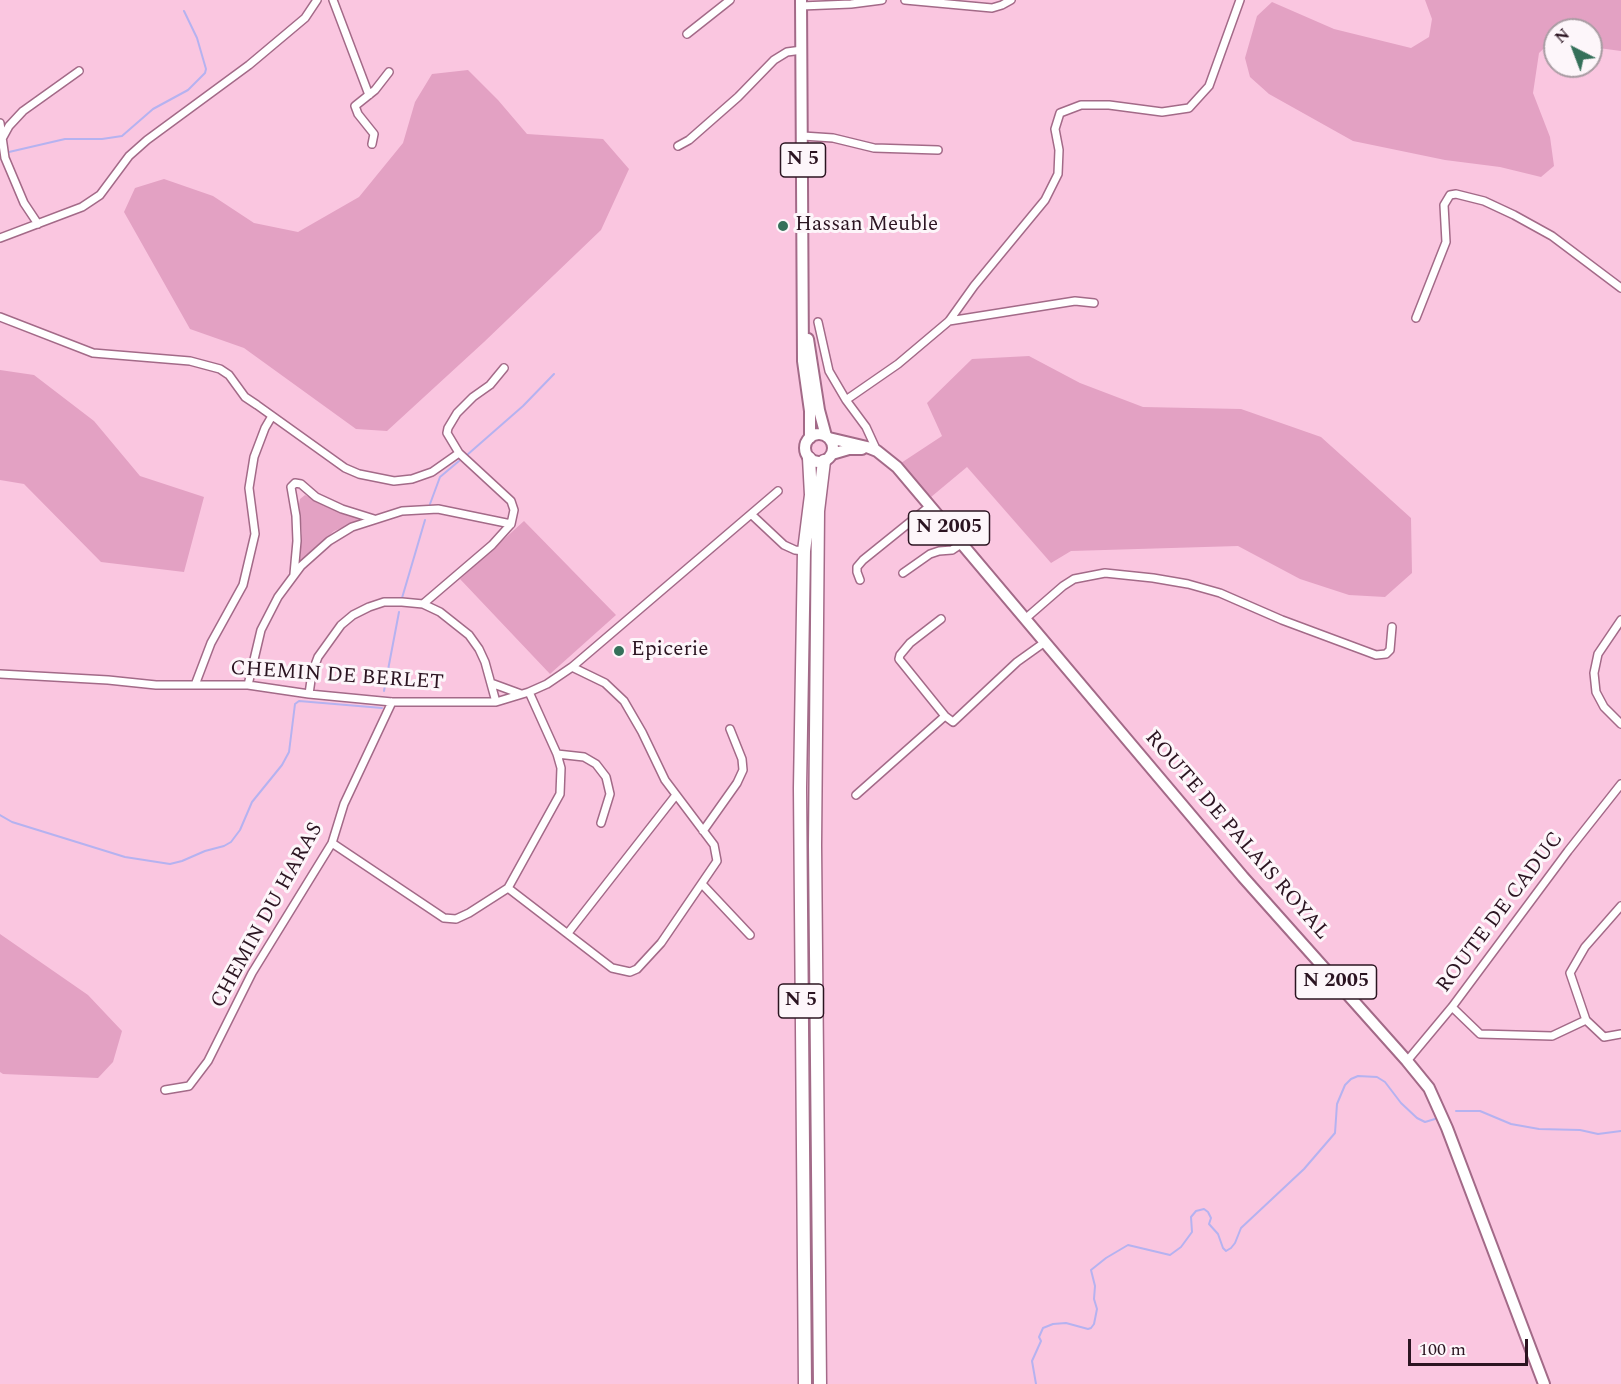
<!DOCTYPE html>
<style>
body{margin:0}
#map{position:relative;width:1621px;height:1384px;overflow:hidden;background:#fac6e0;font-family:Spectral,serif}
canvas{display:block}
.north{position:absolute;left:1543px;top:18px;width:60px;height:60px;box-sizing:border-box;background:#fdf6fa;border:2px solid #a99ca3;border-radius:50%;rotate:318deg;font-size:16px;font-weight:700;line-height:24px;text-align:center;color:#2b1421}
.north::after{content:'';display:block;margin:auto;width:21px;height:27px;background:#35705a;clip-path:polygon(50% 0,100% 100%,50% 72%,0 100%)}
.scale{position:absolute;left:1408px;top:1339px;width:120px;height:27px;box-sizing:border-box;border:3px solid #2b1421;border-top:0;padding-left:8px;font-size:18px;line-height:21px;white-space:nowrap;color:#2b1421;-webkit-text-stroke:4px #fdf6fa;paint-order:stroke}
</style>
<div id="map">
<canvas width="1621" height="1384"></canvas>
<div class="north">N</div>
<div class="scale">100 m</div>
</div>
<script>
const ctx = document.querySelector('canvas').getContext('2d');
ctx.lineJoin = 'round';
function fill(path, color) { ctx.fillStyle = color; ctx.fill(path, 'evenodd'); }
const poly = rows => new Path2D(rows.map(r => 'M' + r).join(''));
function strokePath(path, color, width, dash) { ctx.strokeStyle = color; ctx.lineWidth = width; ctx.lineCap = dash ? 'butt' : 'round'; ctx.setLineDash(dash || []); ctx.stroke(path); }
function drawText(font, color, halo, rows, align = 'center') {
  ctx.font = font + ' Spectral,serif'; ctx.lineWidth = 6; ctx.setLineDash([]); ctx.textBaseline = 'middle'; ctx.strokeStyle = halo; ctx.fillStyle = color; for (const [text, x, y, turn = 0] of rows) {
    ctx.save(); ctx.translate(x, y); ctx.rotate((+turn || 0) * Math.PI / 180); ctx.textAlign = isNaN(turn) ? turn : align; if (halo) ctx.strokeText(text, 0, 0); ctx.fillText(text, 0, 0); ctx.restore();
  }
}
const green = poly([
 [1425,0,1621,0,1621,51,1591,47,1591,30,1566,29,1555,30,1555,38,1539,53,1533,93,1550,137,1554,166,1541,177,1500,167,1445,160,1353,141,1269,94,1250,77,1245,58,1257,16,1272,2,1334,29,1411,48,1429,37,1432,19],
 [468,70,498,100,527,134,603,139,629,169,601,230,484,342,387,431,356,429,244,348,190,329,124,212,135,188,164,179,213,196,254,223,298,232,359,197,403,143,415,102,432,74],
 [1029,356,1080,383,1143,407,1241,409,1321,437,1411,518,1412,573,1385,597,1349,595,1300,579,1238,546,1071,551,1051,563,967,467,931,497,901,463,942,436,927,403,972,359],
 [0,370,34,375,94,421,140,476,204,497,184,572,101,562,24,484,0,480],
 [305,495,329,508,362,520,334,531,300,561,302,533,299,504,300,499],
 [524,521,616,615,550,674,460,579],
 [0,934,88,995,122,1031,113,1062,98,1078,3,1074,0,1072]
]);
const stream = poly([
 [9,152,65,139,102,139,122,136,153,109,188,90,205,73,206,69,197,38,184,11],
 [467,455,523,406,554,374],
 [430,504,440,477,459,461],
 [402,598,425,520],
 [384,691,399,612],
 [0,815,12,822,125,857,170,864,182,861,205,851,224,846,231,842,240,830,252,802,282,765,289,752,295,704,299,701,382,708],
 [1456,1111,1480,1111,1511,1124,1539,1129,1580,1130,1598,1134,1621,1131],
 [1036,1384,1032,1361,1041,1341,1039,1337,1043,1328,1053,1324,1066,1323,1088,1329,1091,1328,1094,1324,1097,1309,1094,1299,1095,1286,1091,1270,1106,1258,1128,1245,1170,1255,1181,1247,1192,1232,1191,1217,1196,1211,1204,1209,1208,1212,1211,1218,1209,1224,1218,1234,1223,1248,1226,1251,1231,1248,1235,1243,1241,1228,1304,1169,1335,1133,1337,1104,1345,1085,1351,1079,1358,1076,1377,1077,1385,1082,1401,1103,1417,1118,1425,1122,1435,1119]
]);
const minor = poly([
 [333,0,369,95],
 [905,0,992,8,1002,5,1011,0],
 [801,6,851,4,882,0],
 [687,34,730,0],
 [0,123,5,158,24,203,38,224],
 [803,136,833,138,874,148,938,150],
 [3,137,9,126,23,111,79,71],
 [372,144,374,134,358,114,355,106,375,90,389,72],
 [678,146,689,140,738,97,774,60,787,52,802,50],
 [0,238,82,207,100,195,129,156,147,140,249,65,305,18,317,0],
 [0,317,93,353,190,361,220,369,229,375,245,397,257,405,345,468,359,474,394,481,412,479,432,472,459,453],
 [1416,318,1446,242,1444,205,1450,195,1456,194,1484,201,1514,215,1552,236,1621,288],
 [949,321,1075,301,1094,303],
 [818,322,829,371,846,400,866,427,877,451],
 [846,400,898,364,949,321,974,286,1045,200,1058,174,1059,150,1055,129,1060,113,1081,105,1109,105,1162,112,1189,108,1209,86,1240,0],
 [752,515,784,545,795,550,804,551],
 [903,573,930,554,939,551,952,550,961,544],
 [294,574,297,541,296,516,291,487,295,483,301,484,316,497,342,509,374,519],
 [860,580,857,572,857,567,863,560,930,506],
 [423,604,492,545,511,524,514,510,511,501,459,453,447,433,448,428,457,413,473,397,490,385,504,368],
 [941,619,910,643,900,655,899,659,945,716,953,722,1017,662,1045,642],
 [1025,619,1063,586,1074,579,1105,573,1153,578,1188,584,1220,593,1282,620,1376,655,1386,654,1390,650,1392,627],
 [1621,620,1598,654,1594,673,1596,692,1604,707,1621,724],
 [0,674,108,680,156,685,248,685,309,694,392,702,496,702,529,692,547,684,572,667,778,491],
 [491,683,521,694],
 [195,685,211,643,243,585,255,534,249,488,254,457,265,428,272,416],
 [248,685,261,630,278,597,301,566,329,541,352,527,402,511,438,509,511,524],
 [309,694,312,673,318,657,341,625,353,615,369,607,384,602,402,602,423,604,440,612,469,635,479,649,485,662,496,702],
 [557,754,584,757,596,764,606,777,610,794,601,823],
 [856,795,945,716],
 [703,831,737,783,743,770,742,759,730,729],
 [332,843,444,918,456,919,469,913,508,888,560,794,561,768,557,754,529,692],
 [702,884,750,935],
 [508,888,612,968,630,972,637,969,661,943,717,861,714,845,665,780,642,732,624,701,605,683,572,667],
 [1621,906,1585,947,1570,973,1586,1020,1604,1037,1621,1034],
 [568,933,676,795],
 [1452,1007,1480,1034,1552,1036,1586,1020],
 [1407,1061,1452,1007,1568,851,1621,784],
 [165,1090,189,1086,208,1061,252,973,332,843,344,804,392,702]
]);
const primary = poly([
 [801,0,803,361,810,411,810,438],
 [808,339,819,410,826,436],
 '805 448a14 14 0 1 1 28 0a14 14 0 1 1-28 0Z',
 [829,438,867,447,877,451,897,467,1243,877,1407,1061,1429,1088,1447,1128,1544,1384],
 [832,454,849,449,862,449]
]);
const trunk = poly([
 [805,1384,800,788,804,551,811,495,809,458],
 [820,1384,815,845,818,511,824,461]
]);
const markers = [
 [783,226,6,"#35705a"],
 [619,651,6,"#35705a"]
];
const shields = [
 [803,160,45],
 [949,528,81],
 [1336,982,81],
 [801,1001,45]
];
const shieldNames = [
 ["N 5",803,160],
 ["N 2005",949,528],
 ["N 2005",1336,982],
 ["N 5",801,1001]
];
const poiNames = [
 ["Hassan Meuble",795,226],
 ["Epicerie",631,651]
];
const streetNames = [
 ["CHEMIN DE BERLET",337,677,4],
 ["ROUTE DE PALAIS ROYAL",1236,836,49],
 ["ROUTE DE CADUC",1501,913,-53],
 ["CHEMIN DU HARAS",268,916,-61]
];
fill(green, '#e3a1c3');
strokePath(stream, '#b5b2f0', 2);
strokePath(minor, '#a36a88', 10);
strokePath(primary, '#a36a88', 14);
strokePath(trunk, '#a36a88', 15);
strokePath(minor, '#fff', 7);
strokePath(primary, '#fff', 10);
strokePath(trunk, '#fff', 12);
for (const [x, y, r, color] of markers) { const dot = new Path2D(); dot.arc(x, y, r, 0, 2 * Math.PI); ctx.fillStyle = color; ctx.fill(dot); strokePath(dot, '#fdf6fa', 2); }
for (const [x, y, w] of shields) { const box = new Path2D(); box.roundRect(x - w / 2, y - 17, w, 34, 4.5); ctx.fillStyle = '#fdf6fa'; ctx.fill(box); strokePath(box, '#2b1421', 1.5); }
drawText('bold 20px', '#2b1421', null, shieldNames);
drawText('21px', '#2b1421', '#fdf6fa', poiNames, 'left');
drawText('21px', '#2b1421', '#fdf6fa', streetNames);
</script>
